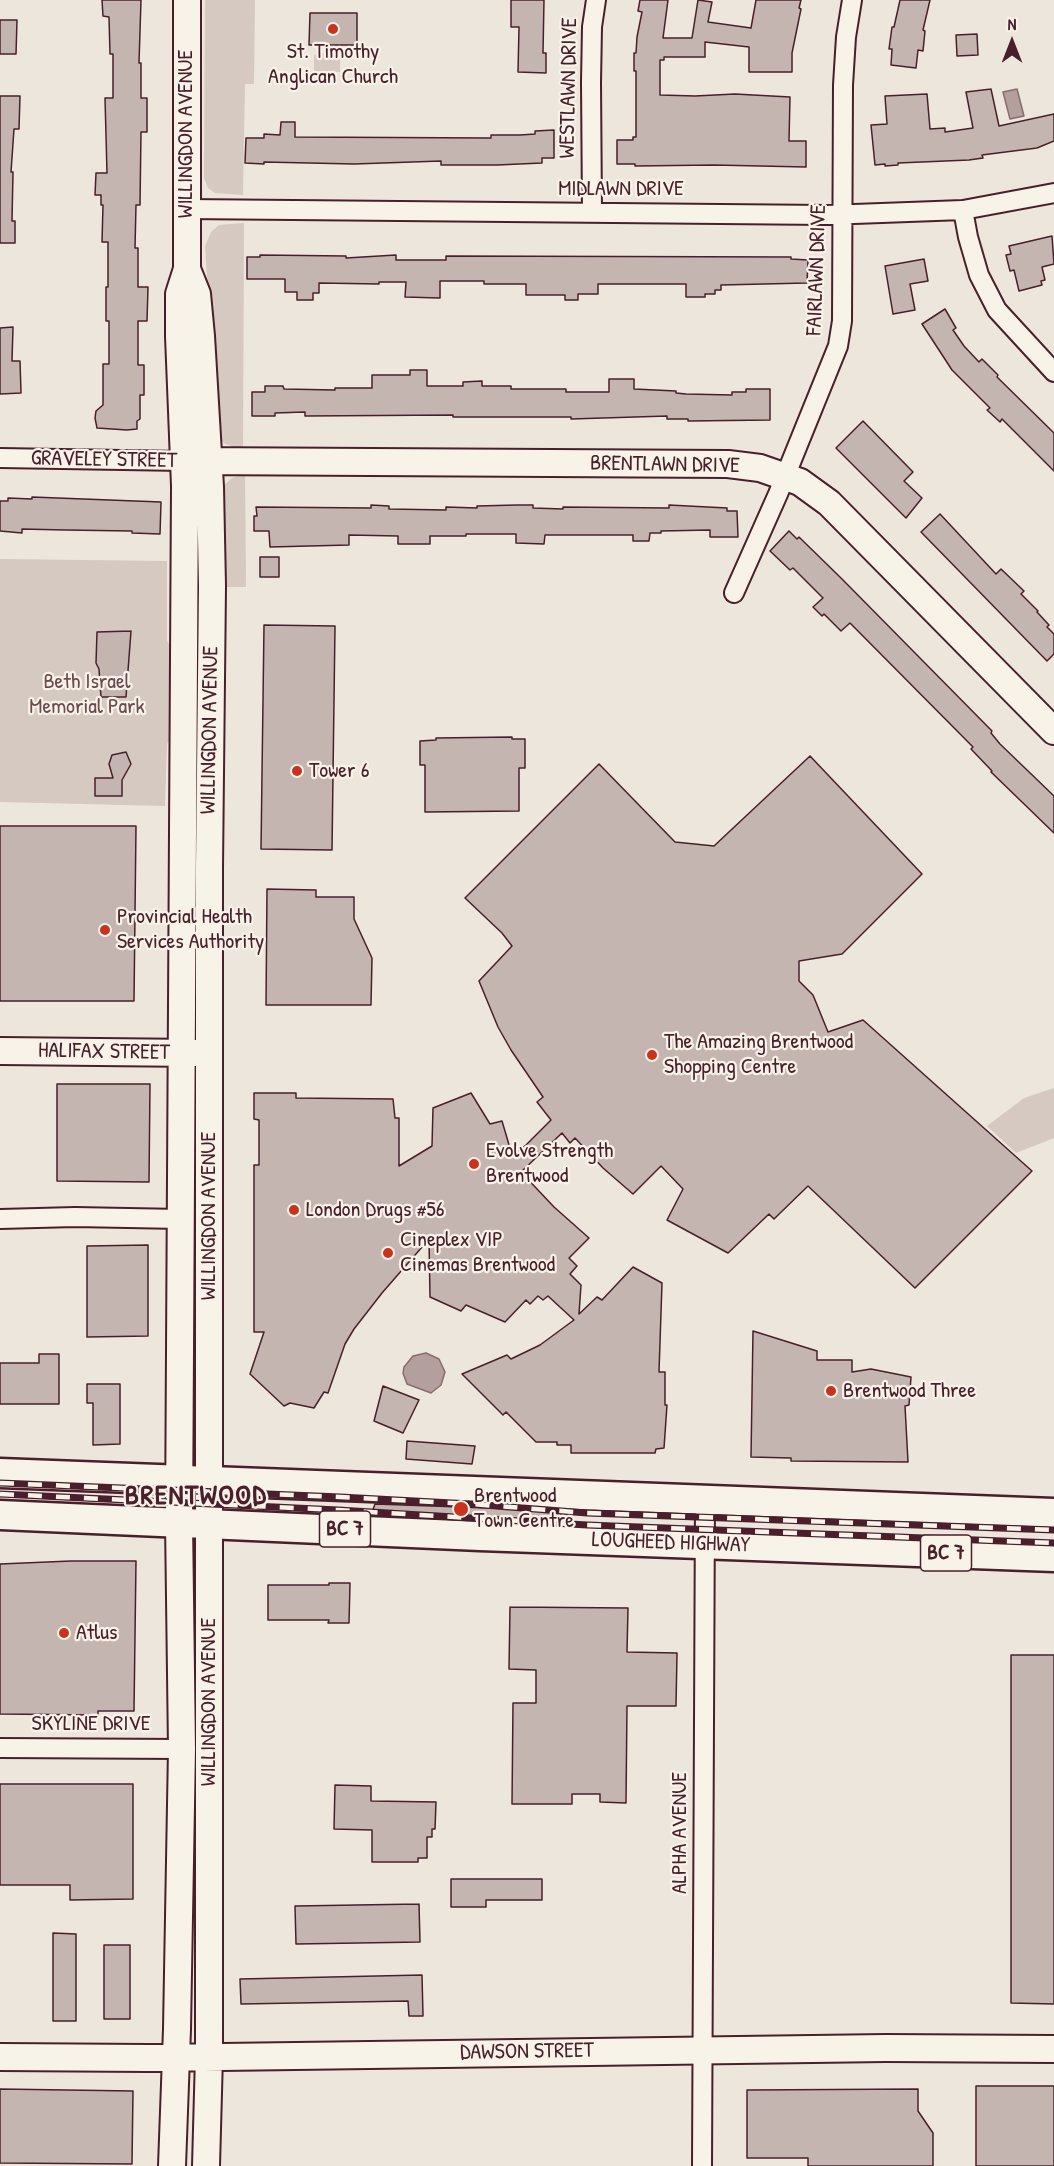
<!DOCTYPE html>
<style>
body{margin:0}
#map{position:relative;width:1054px;height:2166px;overflow:hidden;background:#ece6dd;font-family:"Patrick Hand",sans-serif}
canvas{display:block}
.north{position:absolute;left:982px;top:12px;width:60px;height:60px;-webkit-text-stroke:4px #f7f3e8;paint-order:stroke;rotate:0deg;font-size:16px;font-weight:700;line-height:24px;text-align:center;color:#4a1f2b}
.north::after{content:'';display:block;margin:auto;width:21px;height:27px;background:#4a1f2b;clip-path:polygon(50% 0,100% 100%,50% 72%,0 100%)}
</style>
<div id="map">
<canvas width="1054" height="2166"></canvas>
<div class="north">N</div>
</div>
<script>
const ctx = document.querySelector('canvas').getContext('2d');
ctx.lineJoin = 'round';
function fill(path, color) { ctx.fillStyle = color; ctx.fill(path, 'evenodd'); }
const poly = rows => new Path2D(rows.map(r => 'M' + r).join(''));
function strokePath(path, color, width, dash) { ctx.strokeStyle = color; ctx.lineWidth = width; ctx.lineCap = dash ? 'butt' : 'round'; ctx.setLineDash(dash || []); ctx.stroke(path); }
function drawText(font, color, halo, rows, align = 'center') {
  ctx.font = font + ' "Patrick Hand",sans-serif'; ctx.lineWidth = 4.5; ctx.setLineDash([]); ctx.textBaseline = 'middle'; ctx.strokeStyle = halo; ctx.fillStyle = color; for (const [text, x, y, turn = 0] of rows) {
    ctx.save(); ctx.translate(x, y); ctx.rotate((+turn || 0) * Math.PI / 180); ctx.textAlign = isNaN(turn) ? turn : align; if (halo) ctx.strokeText(text, 0, 0); ctx.fillText(text, 0, 0); ctx.restore();
  }
}
const green = poly([
 [205,0,255,0,254,84,245,84,243,195,215,193,208,188,204,178],
 [329,51,340,51,340,72,314,71,314,55],
 [244,223,243,450,225,444,219,438,217,428,205,246,211,232,219,225],
 [245,474,246,587,221,587,222,487,232,478],
 [0,559,167,561,167,641,173,651,173,734,167,744,165,806,0,802],
 [1054,1088,1054,1138,1016,1153,987,1126,1024,1098]
]);
const water = poly([
 [1017,89,1024,116,1010,119,1003,92,1017,89],
 [426,1353,439,1359,445,1372,441,1385,431,1393,407,1384,403,1373,404,1367,413,1356,426,1353]
]);
const building = poly([
 [102,0,141,0,139,63,141,63,141,98,147,98,147,132,141,132,140,205,136,205,135,248,138,248,138,287,148,287,147,321,138,321,138,365,144,365,144,395,140,395,140,419,137,421,137,429,127,430,97,428,95,418,96,411,103,405,103,364,109,364,109,321,106,321,106,287,108,287,108,242,102,242,103,205,101,205,101,195,95,195,96,173,107,173,105,98,113,98,113,54,110,54,109,17,103,16,102,0],
 [511,0,544,0,543,53,546,53,546,73,518,72,519,27,511,27,511,0],
 [640,0,668,0,663,38,692,38,698,0,712,2,708,22,751,28,756,0,801,0,799,8,801,9,792,53,792,72,749,72,749,47,705,42,705,57,664,57,664,60,660,60,660,95,695,96,735,94,790,97,789,141,806,141,806,167,714,165,635,166,635,164,617,164,617,140,633,140,633,137,636,137,636,71,634,71,634,53,636,53,637,37,642,12,638,11,640,0],
 [900,0,930,0,923,30,925,31,923,51,918,50,916,68,891,65,892,49,889,49,892,27,894,27,900,0],
 [310,13,357,13,357,45,309,45,310,13],
 [0,20,17,20,16,54,0,54,0,20],
 [977,34,978,55,957,56,956,35,977,34],
 [991,89,999,126,1054,114,1054,141,1037,148,982,155,983,158,969,160,898,163,898,165,885,166,885,164,875,165,871,125,887,124,885,96,927,94,930,129,945,128,945,132,973,128,966,92,991,89],
 [0,96,20,96,19,129,14,129,11,172,13,172,12,221,15,221,15,243,0,243,0,96],
 [281,122,295,122,295,137,491,138,491,135,520,135,535,134,535,131,554,130,554,158,542,158,542,163,497,165,441,165,441,161,354,164,264,162,264,164,245,163,246,138,264,138,264,134,280,135,281,122],
 [1052,236,1054,264,1042,267,1045,280,1041,281,1042,285,1019,291,1014,270,1010,271,1006,255,1011,254,1009,246,1052,236],
 [260,255,346,256,346,258,396,255,396,260,446,260,446,256,791,257,791,259,808,260,807,283,721,285,721,290,715,290,715,294,705,294,705,297,686,297,686,284,598,284,598,294,578,294,578,300,565,300,565,295,526,295,526,284,484,284,484,281,440,281,440,298,405,297,406,282,379,282,379,284,319,283,319,293,313,293,313,300,297,300,297,292,285,292,285,279,247,279,247,257,260,257,260,255],
 [924,259,928,281,910,284,915,310,893,314,885,266,924,259],
 [945,309,956,328,953,330,964,346,979,362,982,359,998,375,997,377,1054,433,1054,471,1002,419,1000,422,987,410,990,408,952,370,922,324,945,309],
 [13,327,12,361,20,361,21,393,0,394,0,328,13,327],
 [410,370,427,370,427,386,463,386,463,382,482,381,482,386,511,386,511,389,566,389,566,392,609,392,609,379,634,379,634,389,676,391,676,393,686,394,732,395,732,392,746,392,746,389,770,389,770,420,688,421,688,419,667,419,667,416,571,419,571,417,453,417,453,415,305,416,305,412,275,413,275,416,252,416,252,392,265,392,265,386,283,386,284,389,335,390,335,388,372,388,372,375,410,375,410,370],
 [863,421,913,472,904,481,922,498,906,518,836,448,863,421],
 [32,497,161,502,160,534,132,533,132,531,65,530,22,529,22,533,0,531,0,501,8,501,8,498,32,499,32,497],
 [371,505,389,506,389,509,446,510,446,507,477,508,477,506,517,505,533,505,533,508,563,509,563,507,669,508,669,505,727,508,727,511,737,511,738,537,710,537,710,530,661,531,661,533,650,533,649,541,633,541,633,535,545,535,544,544,516,543,516,534,466,534,466,536,430,536,430,544,398,544,398,536,349,535,349,545,270,547,269,531,254,531,254,516,257,516,256,507,371,508,371,505],
 [940,514,996,574,1001,569,1024,591,1021,594,1038,611,1037,612,1049,625,1047,627,1054,634,1054,654,1047,661,921,532,940,514],
 [789,531,797,539,799,537,842,579,992,731,991,733,1000,744,1054,796,1054,833,991,772,992,771,971,749,973,747,850,623,841,631,824,614,822,616,813,607,823,598,793,568,790,570,770,551,789,531],
 [260,557,279,557,279,577,260,577,260,557],
 [264,625,335,626,332,850,261,849,264,625],
 [131,631,126,697,101,697,99,669,96,663,97,632,131,631],
 [512,737,512,739,525,739,525,768,519,768,519,811,425,812,425,765,420,765,420,741,436,740,436,738,512,737],
 [126,752,131,764,122,780,122,796,95,796,95,778,113,778,109,764,112,755,126,752],
 [810,756,922,874,842,954,799,961,799,981,813,995,828,1032,863,1020,1032,1171,915,1288,808,1186,774,1219,769,1214,728,1253,667,1220,683,1189,661,1166,633,1194,603,1168,575,1138,570,1143,562,1133,521,1172,554,1207,589,1238,569,1258,577,1266,570,1274,581,1285,579,1314,597,1297,602,1300,633,1267,662,1283,659,1372,665,1372,665,1405,667,1405,664,1448,656,1449,655,1453,571,1453,571,1445,557,1445,557,1442,536,1442,506,1412,503,1415,462,1374,507,1355,511,1359,540,1345,574,1320,548,1296,543,1300,538,1296,530,1304,526,1300,505,1322,466,1305,461,1311,430,1297,429,1239,382,1293,354,1329,345,1344,328,1393,324,1392,314,1408,290,1403,284,1406,250,1374,264,1332,254,1332,254,1165,259,1165,259,1120,254,1119,254,1093,296,1093,296,1098,393,1099,395,1118,399,1118,399,1166,432,1146,433,1108,471,1093,490,1124,502,1121,512,1155,526,1145,551,1120,537,1102,543,1097,511,1050,498,1027,479,981,512,946,502,933,465,898,599,764,675,842,714,846,810,756],
 [0,826,136,826,134,1001,0,1001,0,826],
 [267,889,316,890,316,897,354,897,354,919,372,958,371,1005,266,1005,267,889],
 [57,1084,150,1084,149,1182,57,1181,57,1084],
 [148,1245,148,1336,87,1337,87,1246,148,1245],
 [753,1331,817,1351,817,1360,852,1360,852,1372,871,1369,911,1377,909,1405,905,1406,908,1462,791,1461,791,1458,751,1457,753,1331],
 [39,1354,59,1354,59,1404,0,1404,0,1363,39,1363,39,1354],
 [87,1384,120,1384,120,1444,93,1445,93,1403,87,1403,87,1384],
 [383,1386,419,1400,403,1433,374,1421,383,1386],
 [407,1441,475,1446,472,1464,406,1459,407,1441],
 [375,1504,571,1511,569,1523,481,1520,371,1515,375,1504],
 [71,1561,136,1561,134,1711,98,1711,98,1715,0,1714,0,1564,71,1561],
 [329,1583,350,1583,349,1623,328,1623,329,1620,268,1620,268,1585,329,1585,329,1583],
 [510,1607,628,1608,627,1652,677,1653,676,1706,627,1706,626,1803,600,1802,600,1794,572,1794,572,1804,512,1804,513,1703,536,1703,536,1670,509,1669,510,1607],
 [1011,1655,1054,1655,1054,2004,1011,2003,1011,1655],
 [0,1784,133,1784,133,1899,70,1900,70,1885,0,1885,0,1784],
 [335,1785,371,1786,371,1801,436,1802,435,1829,432,1829,432,1837,427,1837,427,1858,418,1858,418,1862,372,1862,372,1830,334,1829,335,1785],
 [451,1879,542,1879,542,1900,486,1900,486,1907,451,1907,451,1879],
 [419,1904,420,1942,296,1944,295,1906,419,1904],
 [53,1933,76,1934,76,2021,53,2021,53,1933],
 [104,1945,130,1945,130,2019,104,2019,104,1945],
 [422,1975,423,2016,409,2016,408,2001,241,2004,240,1979,422,1975],
 [976,2086,1054,2086,1054,2166,976,2166,976,2086],
 [0,2089,133,2091,132,2164,0,2163,0,2089],
 [918,2089,918,2111,933,2133,933,2166,808,2166,808,2158,747,2158,747,2090,918,2089]
]);
const street = poly([
 [186,209,827,215,963,210,1054,193],
 [963,210,968,237,979,275,997,310,1054,372],
 [592,213,591,82,592,27,596,0],
 [0,458,184,461],
 [734,593,778,494,838,346,842,321,843,85,846,37,852,0],
 [0,1219,75,1217,181,1219],
 [0,1748,182,1749],
 [702,2166,705,1500]
]);
const secondary = poly([
 [187,269,197,294,201,336,210,487,212,586,209,867,209,2056,206,2166],
 [193,461,728,464,760,468,800,482,829,503,1054,731],
 [0,1051,197,1053],
 [0,2057,148,2058,886,2048,1054,2049],
 [172,2166,177,2029,182,1749,179,1522,185,486,179,336,179,294,187,269,187,0]
]);
const primary = poly([
 [0,1473,1054,1513],
 [0,1515,480,1536,1054,1557]
]);
const rail = poly([
 [0,1483,340,1497,471,1504,587,1513,1054,1530],
 [0,1494,338,1510,587,1525,1054,1543]
]);
const markers = [
 [333,29,6,"#c8321e"],
 [297,771,6,"#c8321e"],
 [105,930,6,"#c8321e"],
 [652,1055,6,"#c8321e"],
 [474,1164,6,"#c8321e"],
 [294,1210,6,"#c8321e"],
 [388,1253,6,"#c8321e"],
 [831,1391,6,"#c8321e"],
 [461,1509,8,"#c8321e"],
 [64,1633,6,"#c8321e"]
];
const shields = [
 [345,1529,51],
 [946,1553,51]
];
const shieldNames = [
 ["BC 7",345,1529],
 ["BC 7",946,1553]
];
const poiNames = [
 ["St. Timothy",333,52,"center"],
 ["Anglican Church",333,77,"center"],
 ["Tower 6",309,771],
 ["Provincial Health",117,917],
 ["Services Authority",117,942],
 ["The Amazing Brentwood",664,1042],
 ["Shopping Centre",664,1067],
 ["Evolve Strength",486,1151],
 ["Brentwood",486,1176],
 ["London Drugs #56",306,1210],
 ["Cineplex VIP",400,1240],
 ["Cinemas Brentwood",400,1265],
 ["Brentwood Three",843,1391],
 ["Brentwood",474,1496],
 ["Town Centre",474,1521],
 ["Atlus",76,1633]
];
const streetNames = [
 ["WESTLAWN DRIVE",569,88,-89],
 ["WILLINGDON AVENUE",186,134,-90],
 ["MIDLAWN DRIVE",621,189],
 ["FAIRLAWN DRIVE",817,270,-88],
 ["GRAVELEY STREET",104,460,1],
 ["BRENTLAWN DRIVE",665,465,1],
 ["WILLINGDON AVENUE",210,730,-89],
 ["HALIFAX STREET",104,1052,1],
 ["WILLINGDON AVENUE",209,1216,-90],
 ["LOUGHEED HIGHWAY",671,1543,2],
 ["WILLINGDON AVENUE",209,1702,-90],
 ["SKYLINE DRIVE",91,1724],
 ["ALPHA AVENUE",680,1833,-90],
 ["DAWSON STREET",527,2052,-1]
];
const parkNames = [
 ["Beth Israel",87,682],
 ["Memorial Park",87,707]
];
const districtNames = [
 ["BRENTWOOD",196,1497]
];
fill(green, '#d5c9c2');
fill(water, '#b39f9d');
strokePath(water, '#896c6f', 1.5);
fill(building, '#c4b5b0');
strokePath(building, '#4a1f2b', 1.5);
strokePath(street, '#4a1f2b', 22);
strokePath(secondary, '#4a1f2b', 30);
strokePath(primary, '#4a1f2b', 33);
strokePath(street, '#f7f3e8', 18);
strokePath(secondary, '#f7f3e8', 26);
strokePath(primary, '#f7f3e8', 28);
strokePath(rail, '#4a1f2b', 7);
strokePath(rail, '#f7f3e8', 4.5, [14]);
for (const [x, y, r, color] of markers) { const dot = new Path2D(); dot.arc(x, y, r, 0, 2 * Math.PI); ctx.fillStyle = color; ctx.fill(dot); strokePath(dot, '#f7f3e8', 2); }
for (const [x, y, w] of shields) { const box = new Path2D(); box.roundRect(x - w / 2, y - 18, w, 36, 4.5); ctx.fillStyle = '#f7f3e8'; ctx.fill(box); strokePath(box, '#4a1f2b', 1.5); }
drawText('bold 21px', '#4a1f2b', null, shieldNames);
drawText('22px', '#4a1f2b', '#f7f3e8', poiNames, 'left');
drawText('22px', '#4a1f2b', '#f7f3e8', streetNames);
drawText('22px', '#6d4a51', '#f7f3e8', parkNames);
ctx.letterSpacing = '1.5px';
drawText('bold 28px', '#4a1f2b', '#f7f3e8', districtNames);
ctx.letterSpacing = '0px';
</script>
